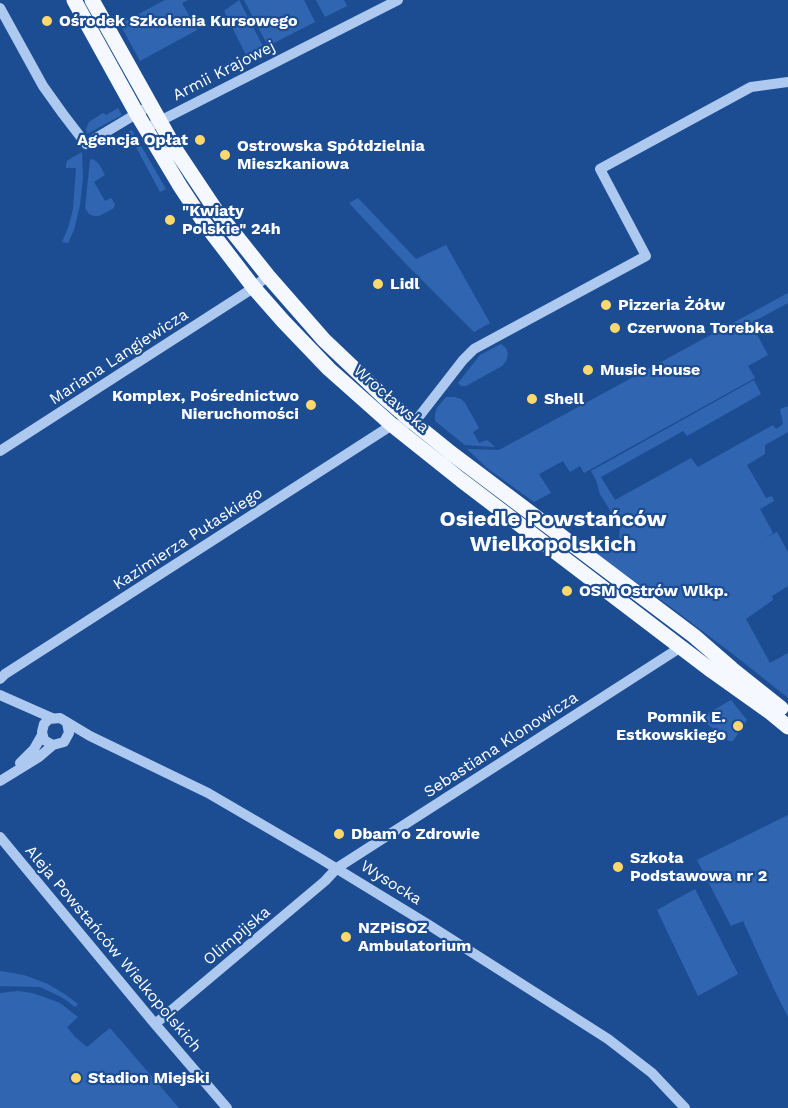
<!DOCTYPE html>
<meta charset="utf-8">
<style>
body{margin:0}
canvas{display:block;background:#1c4d93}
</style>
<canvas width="788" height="1108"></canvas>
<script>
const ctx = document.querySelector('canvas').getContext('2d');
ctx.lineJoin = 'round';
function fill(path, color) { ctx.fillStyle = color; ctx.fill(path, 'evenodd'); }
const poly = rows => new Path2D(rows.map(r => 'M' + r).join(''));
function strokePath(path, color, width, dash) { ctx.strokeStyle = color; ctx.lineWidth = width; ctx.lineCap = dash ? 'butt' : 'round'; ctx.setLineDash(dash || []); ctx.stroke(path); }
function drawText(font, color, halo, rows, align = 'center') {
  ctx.font = font + ' "Work Sans",sans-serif'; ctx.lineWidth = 4.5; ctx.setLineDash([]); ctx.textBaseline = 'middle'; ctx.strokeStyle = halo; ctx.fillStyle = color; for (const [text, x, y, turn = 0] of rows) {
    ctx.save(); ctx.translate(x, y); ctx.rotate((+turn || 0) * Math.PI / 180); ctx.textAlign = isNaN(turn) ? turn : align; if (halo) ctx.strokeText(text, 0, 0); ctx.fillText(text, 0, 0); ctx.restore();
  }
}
const green = poly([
 [165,0,188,0,182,3,197,30,140,61,120,24],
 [239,0,264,48,247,57,224,11],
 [244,0,304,0,315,22,268,46],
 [316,0,344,0,347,6,325,17],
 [118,108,122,115,87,134,86,129,89,122,103,113,106,115],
 [132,130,166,189,160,192,128,132],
 [82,152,83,177,80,205,74,230,68,243,62,242,68,228,73,209,76,168,66,168,66,165,67,161,70,159],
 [93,159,99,164,105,175,94,182,105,201,111,198,115,204,114,208,99,216,94,216,89,214,85,208,90,160],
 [358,198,416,259,446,245,490,323,474,332,404,262,349,203],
 [788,293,788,303,751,323,768,355,748,366,755,378,584,473,580,466,570,472,563,461,539,474,551,493,534,502,487,468,467,449,499,450],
 [501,344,506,348,508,354,506,361,502,366,466,386,461,386,458,383,480,355],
 [754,380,761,394,687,436,683,431,601,477,615,500,691,458,698,467,773,425,776,429,782,425,783,423,780,409,788,406,788,432,765,445,765,454,747,465,766,498,772,496,774,501,760,509,773,533,765,538,777,532,788,552,788,586,772,596,773,600,746,619,770,663,788,653,788,698,738,658,672,608,597,554,619,538,620,527,600,494,596,480,591,471],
 [446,397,454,397,461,399,465,403,479,428,473,432,479,443,487,440,495,447,465,445,435,421,435,414,437,408],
 [731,700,747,720,733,741,729,741,702,720,707,714],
 [788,815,788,1017,774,989,743,921,731,926,697,860],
 [695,889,738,974,698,996,657,910],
 [0,971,24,975,48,984,63,993,78,1004,75,1007,63,998,40,987,0,986],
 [18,991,32,993,47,998,60,1003,78,1017,67,1027,75,1037,87,1047,110,1028,179,1108,0,1108,0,993]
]);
const minor = poly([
 [0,8,43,86,63,114,86,144,151,105],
 [154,124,398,0],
 [0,451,247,292,268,276],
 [0,679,5,674,392,425,414,423,463,360,474,349,646,256,600,169,751,87,788,82],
 [0,695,52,718],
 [67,723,69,733,64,742,53,745,44,740,42,732,44,724,49,719,60,718,90,736,208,793,316,856,429,925,608,1039,652,1073,685,1108],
 [20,763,34,749,42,735],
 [0,781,39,757,53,745],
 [0,837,155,1024,227,1108],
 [155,1024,325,881,337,868,681,647]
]);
const major = poly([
 [74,0,137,114,180,186,205,224,254,288,283,321,329,369,392,425,461,480,712,671,771,713,788,727],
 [92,0,177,152,217,212,268,276,324,340,385,398,414,423,451,453,694,636,732,669,781,708]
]);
const markers = [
 [47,21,6,"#fed86c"],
 [200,140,6,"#fed86c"],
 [225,155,6,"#fed86c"],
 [170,220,6,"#fed86c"],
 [378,284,6,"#fed86c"],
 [606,305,6,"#fed86c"],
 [615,328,6,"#fed86c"],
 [588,370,6,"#fed86c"],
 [532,399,6,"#fed86c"],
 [311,405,6,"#fed86c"],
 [567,591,6,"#fed86c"],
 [738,726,6,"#fed86c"],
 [339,834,6,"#fed86c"],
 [618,867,6,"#fed86c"],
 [346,937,6,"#fed86c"],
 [76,1078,6,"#fed86c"]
];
const poiNames = [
 ["Ośrodek Szkolenia Kursowego",59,21],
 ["Agencja Opłat",188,140,"right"],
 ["Ostrowska Spółdzielnia",237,146],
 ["Mieszkaniowa",237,164],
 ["\"Kwiaty",182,211],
 ["Polskie\" 24h",182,229],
 ["Lidl",390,284],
 ["Pizzeria Żółw",618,305],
 ["Czerwona Torebka",627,328],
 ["Music House",600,370],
 ["Komplex, Pośrednictwo",299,396,"right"],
 ["Nieruchomości",299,414,"right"],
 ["Shell",544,399],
 ["OSM Ostrów Wlkp.",579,591],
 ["Pomnik E.",726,717,"right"],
 ["Estkowskiego",726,735,"right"],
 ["Dbam o Zdrowie",351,834],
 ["Szkoła",630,858],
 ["Podstawowa nr 2",630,876],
 ["NZPiSOZ",358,928],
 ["Ambulatorium",358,946],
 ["Stadion Miejski",88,1078]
];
const streetNames = [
 ["Armii Krajowej",224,71,-27],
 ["Mariana Langiewicza",119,357,-33],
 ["Wrocławska",391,399,41],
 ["Kazimierza Pułaskiego",188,539,-33],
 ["Sebastiana Klonowicza",501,745,-33],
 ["Wysocka",391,883,32],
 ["Olimpijska",237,936,-40],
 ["Aleja Powstańców Wielkopolskich",113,949,50]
];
const districtNames = [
 ["Osiedle Powstańców",553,520],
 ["Wielkopolskich",553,545]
];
fill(green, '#3066b1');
strokePath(minor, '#adc9ef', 10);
strokePath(major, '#f5f9ff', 15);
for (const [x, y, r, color] of markers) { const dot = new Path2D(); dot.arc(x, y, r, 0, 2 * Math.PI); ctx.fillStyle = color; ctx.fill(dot); strokePath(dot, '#1c4d93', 2); }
drawText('bold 16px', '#fff', '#1c4d93', poiNames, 'left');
drawText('16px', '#fff', '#1c4d93', streetNames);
drawText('bold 22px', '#fff', '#1c4d93', districtNames);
</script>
